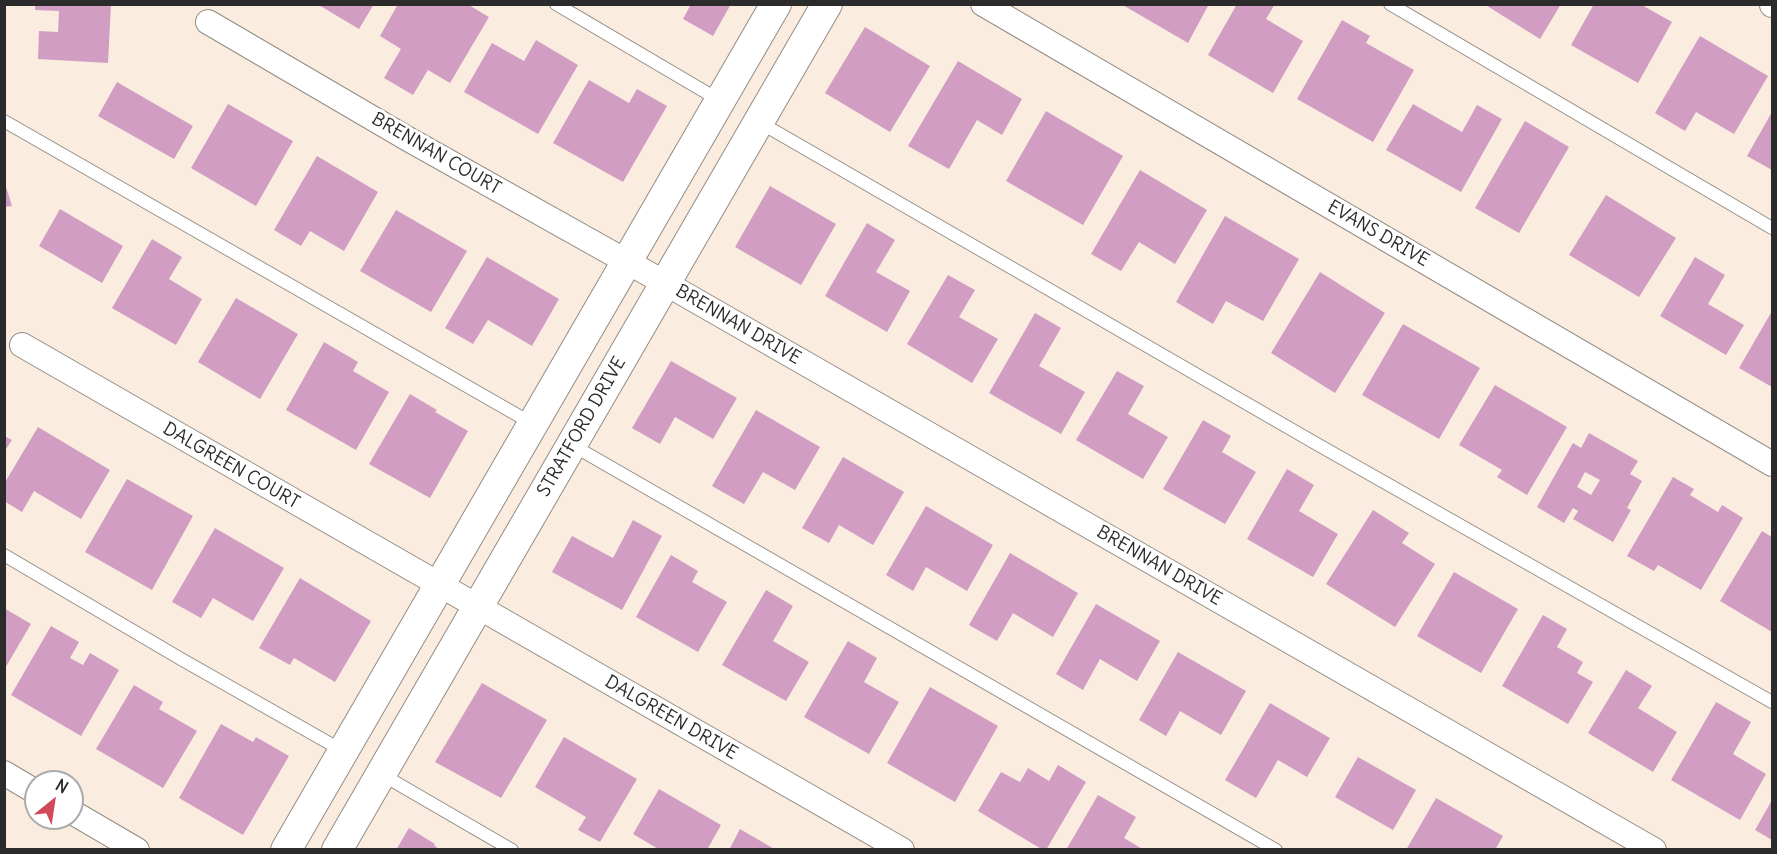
<!DOCTYPE html>
<style>
body{margin:0}
#map{position:relative;width:1777px;height:854px;overflow:hidden;background:#faeddf;font-family:Delius,sans-serif}
canvas{display:block}
.frame{position:absolute;inset:0;border:6px solid #2b2b2b;pointer-events:none}
.north{position:absolute;left:24px;top:770px;width:60px;height:60px;box-sizing:border-box;background:#fff;border:2px solid #aaa;border-radius:50%;rotate:30deg;font-size:16px;font-weight:700;line-height:24px;text-align:center;color:#2b2b2b}
.north::after{content:'';display:block;margin:auto;width:21px;height:27px;background:#d1495b;clip-path:polygon(50% 0,100% 100%,50% 72%,0 100%)}
</style>
<div id="map">
<canvas width="1777" height="854"></canvas>
<div class="frame"></div>
<div class="north">N</div>
</div>
<script>
const ctx = document.querySelector('canvas').getContext('2d');
ctx.lineJoin = 'round';
function fill(path, color) { ctx.fillStyle = color; ctx.fill(path, 'evenodd'); }
const poly = rows => new Path2D(rows.map(r => 'M' + r).join(''));
function strokePath(path, color, width, dash) { ctx.strokeStyle = color; ctx.lineWidth = width; ctx.lineCap = dash ? 'butt' : 'round'; ctx.setLineDash(dash || []); ctx.stroke(path); }
function drawText(font, color, halo, rows, align = 'center') {
  ctx.font = font + ' Delius,sans-serif'; ctx.lineWidth = 6; ctx.setLineDash([]); ctx.textBaseline = 'middle'; ctx.strokeStyle = halo; ctx.fillStyle = color; for (const [text, x, y, turn = 0] of rows) {
    ctx.save(); ctx.translate(x, y); ctx.rotate((+turn || 0) * Math.PI / 180); ctx.textAlign = isNaN(turn) ? turn : align; if (halo) ctx.strokeText(text, 0, 0); ctx.fillText(text, 0, 0); ctx.restore();
  }
}
const building = poly([
 [35,4,111,4,108,63,38,59,39,31,58,32,59,11,35,10],
 [317,4,374,4,359,29],
 [398,4,467,4,489,17,450,83,428,70,413,95,384,78,401,49,380,36],
 [691,4,731,4,713,36,683,19],
 [1121,4,1209,4,1188,43],
 [1237,4,1275,4,1266,19,1303,41,1273,93,1208,55],
 [1484,4,1561,4,1540,39],
 [1594,4,1640,4,1672,22,1638,83,1571,45],
 [1342,20,1370,36,1366,43,1414,70,1373,142,1297,99],
 [865,27,930,66,890,132,825,93],
 [1700,36,1768,76,1734,134,1696,112,1685,131,1655,113],
 [536,40,578,65,538,134,464,92,492,43,524,61],
 [958,61,1022,99,1002,135,977,120,949,169,908,146],
 [589,80,629,103,637,89,667,106,623,182,553,143],
 [117,82,193,126,174,159,98,116],
 [228,104,293,141,256,206,191,168],
 [1413,104,1462,132,1477,105,1502,119,1461,192,1386,150],
 [1046,111,1123,156,1083,225,1006,181],
 [1772,112,1772,170,1747,156],
 [1525,121,1569,147,1519,233,1475,208],
 [317,156,378,192,344,251,310,231,301,246,274,230],
 [1140,170,1207,210,1175,264,1139,242,1121,271,1091,254],
 [4,180,12,206,4,207],
 [770,186,836,224,801,285,735,247],
 [1606,195,1676,238,1639,297,1569,255],
 [60,209,123,246,102,283,39,246],
 [396,210,467,251,431,312,360,271],
 [1225,216,1299,259,1263,321,1226,301,1213,324,1176,302],
 [867,223,895,240,876,272,910,291,887,332,825,296],
 [152,239,182,257,169,279,202,299,176,345,112,308],
 [487,257,559,299,532,346,488,320,473,344,445,328],
 [1695,257,1725,275,1708,304,1744,325,1726,355,1660,316],
 [1320,272,1385,313,1335,393,1271,353],
 [948,275,975,290,959,317,998,339,972,383,907,344],
 [236,298,298,334,260,399,198,362],
 [1772,311,1772,387,1739,368],
 [1035,313,1061,328,1039,366,1085,392,1061,434,989,393],
 [1403,324,1480,368,1439,439,1362,395],
 [324,342,358,362,353,371,389,392,356,450,286,410],
 [671,361,737,398,713,439,675,417,660,444,632,428],
 [1117,371,1144,386,1128,414,1168,437,1143,479,1076,440],
 [1495,385,1567,427,1527,495,1497,477,1502,470,1459,445],
 [410,394,437,410,435,412,468,431,430,498,369,464],
 [756,410,820,447,795,490,763,472,744,504,712,486],
 [1203,420,1231,436,1222,452,1256,472,1225,524,1163,489],
 [38,427,110,470,81,519,34,491,22,512,4,501,4,484],
 [1589,433,1638,461,1630,474,1642,481,1627,508,1631,510,1613,542,1573,519,1578,511,1573,508,1564,523,1537,507,1573,443,1581,448],
 [1585,472,1600,480,1591,495,1577,487],
 [4,436,12,440,4,452],
 [843,457,904,492,873,545,839,525,829,543,802,528],
 [1287,469,1314,485,1299,511,1338,534,1313,577,1247,539],
 [1673,477,1694,489,1690,495,1718,512,1722,505,1743,518,1701,590,1658,565,1654,571,1627,556],
 [127,479,193,516,152,590,85,552],
 [926,506,993,545,967,591,926,567,913,591,886,575],
 [1373,510,1409,533,1402,543,1435,564,1395,627,1326,584],
 [633,520,662,536,622,610,552,572,572,536,613,558],
 [215,528,284,568,253,621,213,598,201,618,172,602],
 [1762,531,1772,537,1772,632,1720,601],
 [1010,553,1078,593,1053,637,1013,613,997,641,969,625],
 [671,555,698,571,692,582,727,602,698,652,636,617],
 [1454,572,1518,609,1481,673,1417,636],
 [300,578,371,621,335,682,294,658,290,665,259,648],
 [766,590,793,606,773,641,809,662,786,701,722,665],
 [1096,604,1160,641,1137,681,1100,659,1083,690,1056,674],
 [4,608,31,624,4,670],
 [1543,615,1567,629,1557,647,1583,662,1577,673,1593,682,1568,724,1502,686],
 [51,626,79,642,70,658,83,665,90,653,119,670,81,736,11,695],
 [848,641,877,658,864,682,899,702,869,754,804,717],
 [1178,652,1246,691,1221,735,1180,711,1166,736,1139,720],
 [1626,670,1652,686,1638,708,1677,732,1653,772,1588,733],
 [482,683,547,720,501,798,435,762],
 [134,685,163,702,159,709,197,731,163,788,96,749],
 [930,687,998,726,955,802,887,763],
 [1716,702,1751,722,1733,754,1766,774,1740,820,1671,780],
 [1270,703,1330,738,1307,777,1278,760,1256,798,1225,780],
 [221,724,253,742,256,737,289,756,243,835,179,798],
 [564,737,637,779,600,842,578,830,586,817,535,787],
 [1358,757,1416,790,1393,830,1335,797],
 [1058,765,1086,782,1046,850,1043,850,978,811,1001,772,1020,782,1028,768,1049,781],
 [659,789,721,825,707,850,660,850,633,834],
 [1098,795,1136,817,1124,838,1144,850,1066,850],
 [1436,798,1503,836,1495,850,1406,850],
 [1772,800,1772,840,1755,830],
 [409,828,435,844,434,845,440,850,396,850],
 [740,829,776,850,729,850]
]);
const service = poly([
 [556,4,719,100],
 [1390,4,1772,228],
 [4,121,533,424],
 [759,122,1315,443,1772,702],
 [572,445,1276,850],
 [4,555,181,659,343,751],
 [381,774,512,850]
]);
const minor = poly([
 [983,4,1772,464],
 [1772,4,1772,5],
 [208,22,408,139,665,283,1654,850],
 [22,345,902,850],
 [4,773,36,792],
 [72,812,137,850]
]);
const tertiary = poly([
 [286,850,776,4],
 [337,850,827,4]
]);
const streetNames = [
 ["BRENNAN COURT",436,154,30],
 ["EVANS DRIVE",1378,234,30],
 ["BRENNAN DRIVE",738,325,30],
 ["STRATFORD DRIVE",582,427,-60],
 ["DALGREEN COURT",231,466,30],
 ["BRENNAN DRIVE",1159,566,30],
 ["DALGREEN DRIVE",671,718,30]
];
fill(building, '#d19dc3');
strokePath(service, '#928c85', 14);
strokePath(minor, '#928c85', 26);
strokePath(tertiary, '#928c85', 32);
strokePath(service, '#fff', 12);
strokePath(minor, '#fff', 24);
strokePath(tertiary, '#fff', 30);
drawText('18px', '#2b2b2b', '#fff', streetNames);
</script>
